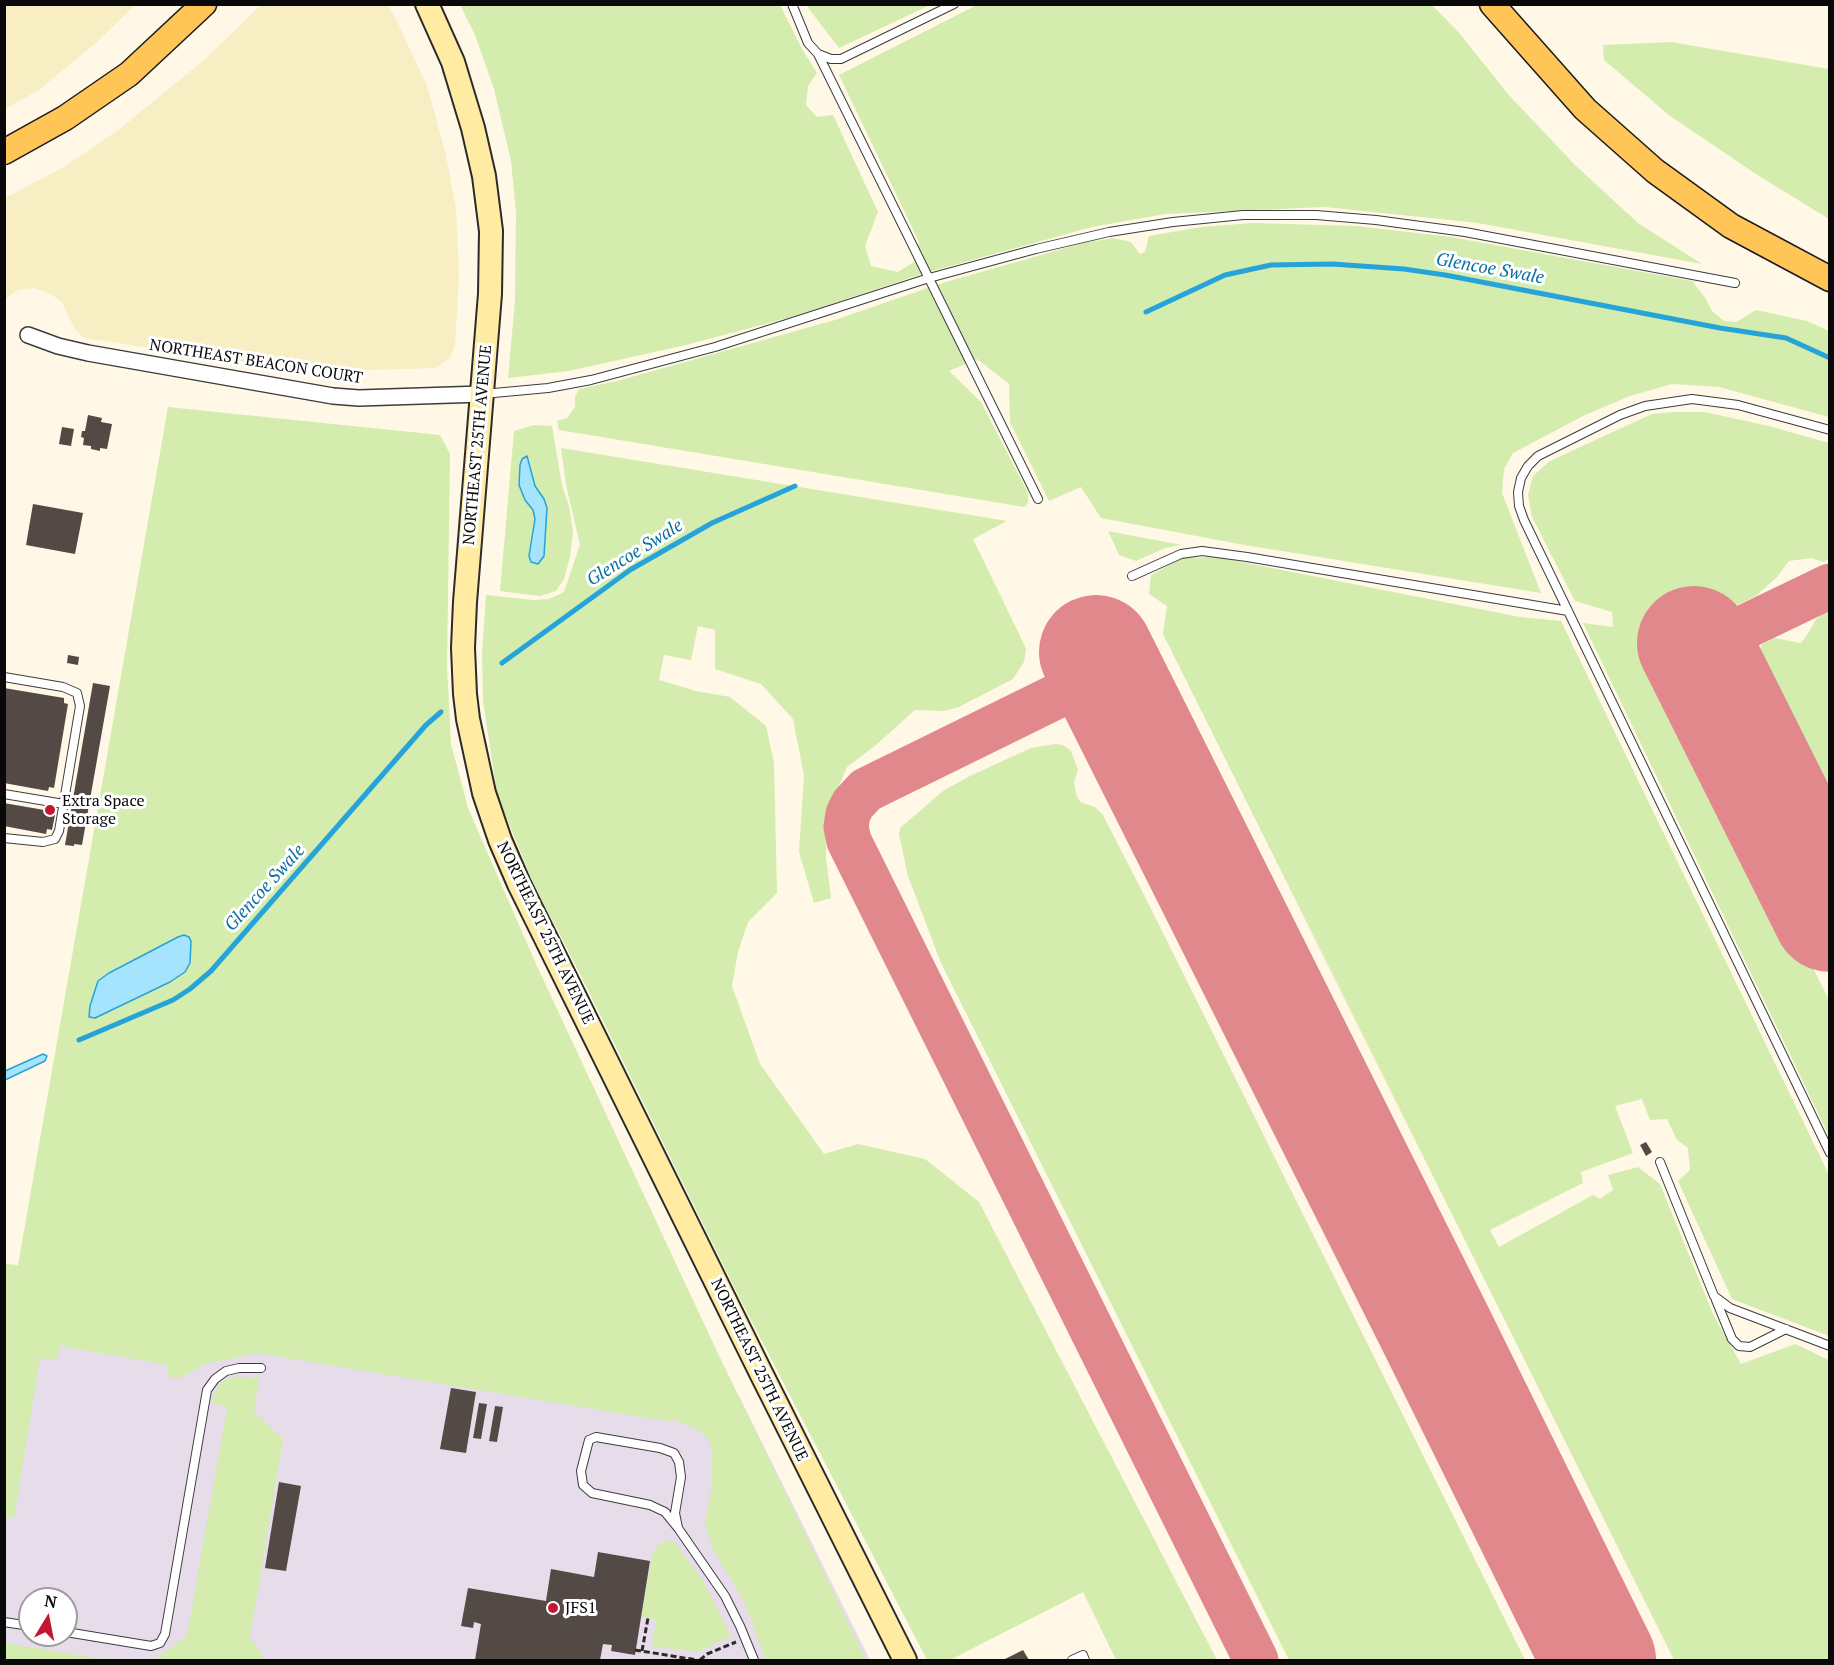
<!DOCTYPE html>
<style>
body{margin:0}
#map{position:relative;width:1834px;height:1665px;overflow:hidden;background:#fff8e6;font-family:"PT Serif",serif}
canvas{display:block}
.frame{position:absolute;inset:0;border:6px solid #090909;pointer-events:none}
.north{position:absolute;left:18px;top:1587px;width:60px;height:60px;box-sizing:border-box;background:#fff;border:2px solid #9d9d9d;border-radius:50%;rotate:10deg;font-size:16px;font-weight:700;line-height:24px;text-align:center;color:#090909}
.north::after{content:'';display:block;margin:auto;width:21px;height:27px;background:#c31731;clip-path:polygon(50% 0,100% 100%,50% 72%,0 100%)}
</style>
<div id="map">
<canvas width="1834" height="1665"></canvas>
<div class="frame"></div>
<div class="north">N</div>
</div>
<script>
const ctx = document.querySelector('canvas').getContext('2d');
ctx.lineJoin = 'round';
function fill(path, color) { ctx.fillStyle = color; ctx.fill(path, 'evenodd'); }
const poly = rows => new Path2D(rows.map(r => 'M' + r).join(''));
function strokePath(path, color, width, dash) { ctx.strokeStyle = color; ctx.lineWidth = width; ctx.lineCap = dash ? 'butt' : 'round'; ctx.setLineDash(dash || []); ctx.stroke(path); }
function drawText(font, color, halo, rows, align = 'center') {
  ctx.font = font + ' "PT Serif",serif'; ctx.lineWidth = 6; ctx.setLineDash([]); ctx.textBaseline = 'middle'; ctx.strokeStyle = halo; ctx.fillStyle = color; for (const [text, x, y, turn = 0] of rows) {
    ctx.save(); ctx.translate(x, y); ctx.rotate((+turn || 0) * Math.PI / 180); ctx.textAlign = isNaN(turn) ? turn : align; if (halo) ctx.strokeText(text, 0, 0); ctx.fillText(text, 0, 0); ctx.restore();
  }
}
const industrial = poly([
 [4,1264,738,1394,870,1660,5,1660],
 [30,1599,66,1599,66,1635,30,1635]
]);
const farmland = poly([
 [5,4,135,4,135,5,97,42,39,90,5,109],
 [261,5,388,5,396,19,427,86,445,151,456,207,459,273,455,346,450,358,436,368,334,371,285,368,84,338,74,328,62,302,49,293,34,288,18,290,5,299,5,198,64,167,121,128,205,59]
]);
const green = poly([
 [460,5,780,5,802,49,817,73,808,86,806,105,817,117,833,115,878,212,865,246,871,266,898,272,914,262,919,242,839,75,977,5,1432,5,1461,35,1507,93,1575,165,1638,223,1702,264,1478,223,1325,207,1165,214,1092,227,925,273,795,316,686,345,569,371,508,378,515,300,516,213,511,161,494,89,475,35],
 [806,5,930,5,839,48],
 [1671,42,1829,69,1829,219,1759,176,1670,116,1604,60,1603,45],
 [1253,223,1356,226,1451,237,1692,281,1704,296,1712,311,1724,321,1736,322,1756,310,1807,321,1829,331,1829,417,1719,387,1672,384,1630,396,1585,415,1513,453,1504,469,1502,493,1541,593,1239,544,1101,518,1081,487,1049,501,1010,422,1009,384,977,359,949,371,981,402,1028,493,1028,503,1024,507,559,430,557,421,567,418,575,407,575,397,579,389,617,381,835,320,939,284,1083,243,1113,238,1131,242,1140,254,1145,252,1149,236,1201,227],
 [168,407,440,435,450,454,447,666,451,744,468,808,536,964,713,1343,866,1660,766,1660,744,1601,714,1551,705,1525,711,1490,711,1446,707,1438,698,1429,670,1418,672,1422,263,1354,254,1354,205,1364,181,1378,167,1378,168,1365,60,1346,57,1360,40,1358,14,1518,5,1517,5,1264,18,1265],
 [1674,412,1705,412,1769,426,1829,443,1829,559,1823,562,1811,558,1789,561,1777,577,1756,596,1655,644,1664,670,1829,1000,1829,1136,1583,623,1613,627,1612,612,1575,601,1532,517,1528,495,1533,476,1550,461,1652,414],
 [534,425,552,426,562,485,569,506,573,531,570,557,564,579,556,591,540,596,500,591,514,431],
 [561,448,1007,521,973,539,1022,640,1026,649,1024,662,1013,679,959,707,944,711,915,710,876,745,847,767,827,813,826,858,831,898,814,903,799,852,804,776,793,719,761,684,715,669,715,630,698,626,691,660,664,655,659,680,696,691,730,697,766,726,774,763,777,893,748,922,738,952,732,986,760,1064,824,1154,858,1144,925,1159,979,1202,1217,1660,1116,1660,1083,1592,950,1660,927,1660,737,1293,579,972,533,883,497,794,483,701,482,654,486,595,533,600,549,599,564,592,580,545,566,485],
 [1108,531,1139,537,1182,545,1165,548,1136,561,1119,555],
 [1216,557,1520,617,1561,621,1829,1175,1829,1336,1732,1299,1678,1181,1690,1170,1688,1148,1677,1140,1667,1119,1650,1120,1642,1099,1615,1106,1633,1153,1581,1172,1583,1183,1490,1230,1499,1247,1593,1195,1600,1199,1613,1190,1608,1175,1638,1167,1660,1184,1713,1314,1741,1364,1795,1344,1829,1360,1829,1660,1674,1660,1163,634,1167,606,1149,594,1151,575,1183,558],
 [1827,611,1830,611,1829,836,1765,708,1770,677,1762,669,1757,659,1762,644,1774,638,1801,643,1809,632,1816,619],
 [1055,744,1063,745,1071,751,1078,770,1074,782,1076,794,1080,802,1095,807,1103,815,1146,899,1525,1660,1289,1660,941,963,908,876,899,834,900,828,943,791,970,776,1031,748],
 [232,1377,259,1378,254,1412,283,1439,250,1638,266,1660,154,1660,187,1636,227,1407,211,1403,219,1384],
 [663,1541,674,1542,676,1544,702,1579,731,1636,697,1652,652,1646,656,1620,641,1616,653,1552],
 [5,1643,108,1660,5,1660]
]);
const water = poly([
 [527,456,535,486,544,499,547,508,544,556,538,564,531,562,529,556,535,519,533,510,525,500,519,485,520,465,522,459,527,456],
 [184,935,189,937,191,941,190,963,185,972,170,982,95,1018,89,1017,90,1006,98,981,109,973,178,937,184,935],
 [43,1054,47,1056,45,1061,5,1080,5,1071,43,1054]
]);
const stream = poly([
 [1146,312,1225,275,1271,265,1332,264,1404,269,1445,275,1720,328,1786,338,1830,358],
 [502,663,630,570,712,523,795,486],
 [79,1040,173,1000,190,989,211,971,426,725,441,712]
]);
const taxiway = poly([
 [1697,650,1830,586],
 [1106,672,866,790,853,804,848,814,846,827,849,841,1256,1660]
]);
const runway = poly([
 [1694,643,1830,915],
 [1096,652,1436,1330,1599,1660]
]);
const building = poly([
 [88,415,102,418,101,422,112,424,107,449,100,448,100,451,91,449,91,446,83,445,84,438,81,437,82,431,85,431],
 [62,427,74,429,71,446,59,444],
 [33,504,83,513,75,554,26,545],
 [68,655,79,657,78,665,67,663],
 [93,683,110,686,82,845,74,844,74,846,65,845],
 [4,688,64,698,64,703,68,704,54,788,49,787,48,791,4,783],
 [4,803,50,811,50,814,55,815,52,830,47,829,46,834,4,826],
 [1646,1142,1652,1152,1646,1156,1640,1145],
 [451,1388,476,1392,466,1453,440,1449],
 [479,1403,487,1404,481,1439,473,1438],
 [495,1406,503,1407,497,1442,489,1441],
 [279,1482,301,1486,286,1571,265,1568],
 [598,1552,650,1561,635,1655,611,1651,612,1645,603,1644,600,1660,475,1660,481,1624,474,1622,473,1628,461,1626,468,1588,546,1601,551,1569,594,1577],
 [1023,1650,1029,1660,1003,1660]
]);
const path = poly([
 [635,1650,697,1660],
 [642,1651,648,1618],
 [700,1660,707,1654,736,1642]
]);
const service = poly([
 [792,4,808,43,818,54,831,59,841,59,954,4],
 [818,54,1038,499],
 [483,394,548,388,591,380,715,347,929,278,1036,249,1109,232,1173,222,1243,215,1316,215,1376,220,1465,232,1735,283],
 [1830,430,1738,405,1692,399,1645,406,1620,415,1538,456,1528,466,1521,478,1518,492,1519,506,1524,520,1830,1153],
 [1132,576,1181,554,1202,551,1247,557,1568,611],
 [4,677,63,687,77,693,80,706,59,831,55,839,43,842,4,838],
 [4,794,64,804],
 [1660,1162,1714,1296,1730,1308,1830,1346],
 [1716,1300,1732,1339,1739,1346,1750,1347,1786,1329],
 [678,1528,665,1512,650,1505,592,1493,583,1485,581,1471,589,1440,596,1437,660,1448,674,1453,679,1462,681,1477,675,1513,678,1528,725,1596,740,1626,754,1660],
 [4,1622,30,1626],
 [66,1632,151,1646,160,1643,165,1634,207,1390,215,1379,226,1371,239,1368,261,1368],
 [1072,1660,1083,1655,1085,1660]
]);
const minor = poly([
 [28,335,58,346,88,353,333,396,359,398,482,394]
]);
const secondary = poly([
 [427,4,453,62,473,128,484,176,491,231,490,294,465,602,463,648,465,694,468,719,484,793,500,840,519,884,761,1373,905,1660]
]);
const primary = poly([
 [1492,4,1585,109,1655,171,1731,226,1830,279],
 [4,152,65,118,129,74,204,4]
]);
const markers = [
 [50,810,6,"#c31731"],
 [553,1608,6,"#c31731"]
];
const streetNames = [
 ["NORTHEAST BEACON COURT",256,362,9],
 ["NORTHEAST 25TH AVENUE",478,445,-85],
 ["NORTHEAST 25TH AVENUE",545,933,64],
 ["NORTHEAST 25TH AVENUE",759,1370,64]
];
const poiNames = [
 ["Extra Space",62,801],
 ["Storage",62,819],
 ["JFS1",565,1608]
];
const waterNames = [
 ["Glencoe Swale",1490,269,10],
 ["Glencoe Swale",635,553,-32],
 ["Glencoe Swale",265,888,-48]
];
fill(industrial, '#e7dcea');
fill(farmland, '#f7eec4');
fill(green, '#d4ecad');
fill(water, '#a5e4fc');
strokePath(water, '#26a3d8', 1.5);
strokePath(stream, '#26a3d8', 5);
strokePath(taxiway, '#e1888c', 45);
strokePath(runway, '#e1888c', 114);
fill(building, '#534945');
strokePath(service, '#3c3c3c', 10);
strokePath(minor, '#3c3c3c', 18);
strokePath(secondary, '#2b2b2b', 26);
strokePath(primary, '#1a1a1a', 27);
strokePath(path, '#2b2b2b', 3, [6, 3]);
strokePath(service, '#fff', 8);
strokePath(minor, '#fff', 15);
strokePath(secondary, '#ffeba1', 22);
strokePath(primary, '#ffc556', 24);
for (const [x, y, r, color] of markers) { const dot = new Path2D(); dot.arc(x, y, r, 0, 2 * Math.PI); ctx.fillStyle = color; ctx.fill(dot); strokePath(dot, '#fff', 2); }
drawText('16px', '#090909', '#fff', streetNames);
drawText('16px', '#090909', '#fff', poiNames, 'left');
drawText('italic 18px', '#0a70a3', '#fff', waterNames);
</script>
